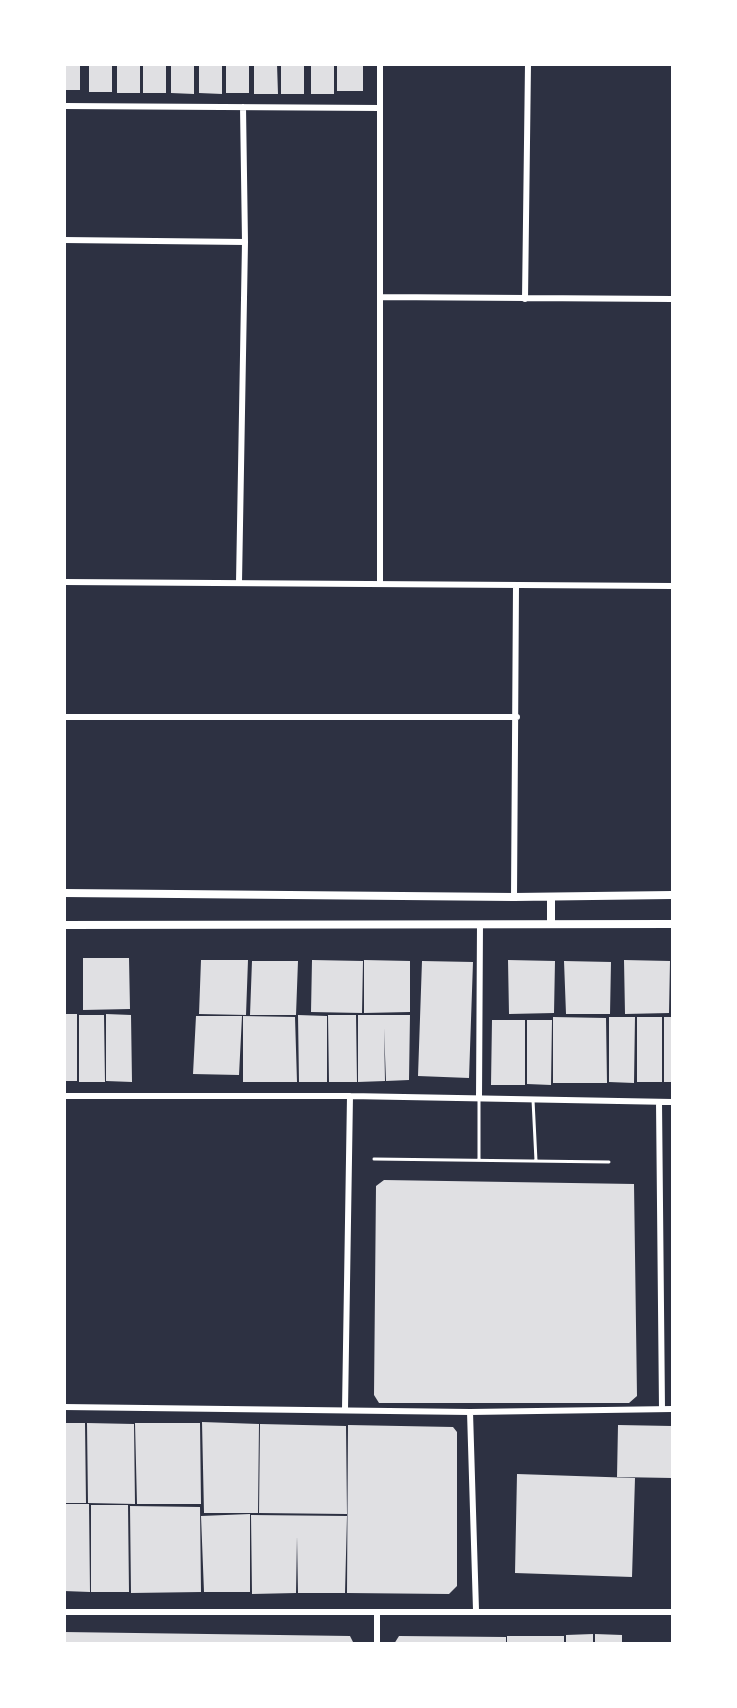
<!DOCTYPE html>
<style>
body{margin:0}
#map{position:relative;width:737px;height:1708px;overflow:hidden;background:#2d3142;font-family:Roboto,sans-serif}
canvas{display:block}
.frame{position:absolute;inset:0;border:66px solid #fff;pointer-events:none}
</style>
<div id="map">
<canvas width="737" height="1708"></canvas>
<div class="frame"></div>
</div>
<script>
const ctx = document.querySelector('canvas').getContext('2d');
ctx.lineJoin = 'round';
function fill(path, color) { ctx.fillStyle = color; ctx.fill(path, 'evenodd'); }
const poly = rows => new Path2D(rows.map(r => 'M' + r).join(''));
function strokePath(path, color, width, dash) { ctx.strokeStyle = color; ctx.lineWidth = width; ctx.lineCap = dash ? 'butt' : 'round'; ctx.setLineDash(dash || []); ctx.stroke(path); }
const building = poly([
 [64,64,80,64,80,90,64,90],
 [89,64,112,64,112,92,89,92],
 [117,64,140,64,140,93,117,93],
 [143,64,166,64,166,93,143,93],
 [171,64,194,64,194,94,171,93],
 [199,64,222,64,222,94,199,93],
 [226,64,249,64,249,93,226,93],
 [254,64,277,64,278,94,254,94],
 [281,64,304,64,304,94,281,94],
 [311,64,334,64,334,94,311,94],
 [337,64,363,64,363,91,337,91],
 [83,958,129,958,130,1009,83,1010],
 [201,960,248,960,246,1015,199,1014],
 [312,960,363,961,362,1013,311,1012],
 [364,960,410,961,410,1012,364,1013],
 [508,960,555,961,554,1013,509,1014],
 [624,960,670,961,669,1013,625,1014],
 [252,961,298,961,296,1015,250,1015],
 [422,961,473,962,469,1078,418,1076],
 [564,961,611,962,610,1014,566,1014],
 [64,1014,77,1014,77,1081,64,1081],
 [106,1014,131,1015,132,1082,106,1081],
 [79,1015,104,1015,105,1082,79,1082],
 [298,1015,327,1016,327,1082,299,1082],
 [328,1015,356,1015,357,1082,329,1082],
 [358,1015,410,1015,409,1080,386,1081,384,1028,385,1081,358,1082],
 [196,1016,242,1016,239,1075,193,1074],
 [243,1016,295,1017,297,1082,243,1082],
 [553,1017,606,1018,607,1083,553,1083],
 [609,1017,635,1017,634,1083,609,1082],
 [637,1017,662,1017,662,1082,637,1082],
 [664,1017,672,1017,672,1082,664,1082],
 [492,1020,525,1020,525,1085,491,1085],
 [527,1020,552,1020,551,1085,527,1084],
 [384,1180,634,1184,637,1396,629,1403,379,1403,374,1395,376,1186],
 [202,1422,259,1424,258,1513,204,1513],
 [64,1423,85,1423,86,1503,64,1503],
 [87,1423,134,1424,135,1504,88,1503],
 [135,1423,200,1423,201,1504,137,1504],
 [260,1424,346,1426,347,1514,259,1513],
 [348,1425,453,1427,457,1432,457,1586,449,1594,347,1593],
 [618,1425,672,1426,672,1478,617,1477],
 [517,1474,635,1478,632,1577,515,1573],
 [64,1504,89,1504,90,1592,64,1591],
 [91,1505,128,1505,129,1592,91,1592],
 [130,1506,200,1507,201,1592,131,1593],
 [250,1514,250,1592,204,1592,201,1516],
 [251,1515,347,1516,345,1593,298,1593,297,1536,296,1593,252,1594],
 [64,1632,350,1636,354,1644,64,1644],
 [593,1634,593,1644,566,1644,566,1635],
 [595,1634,622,1635,622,1644,595,1644],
 [399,1636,506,1637,506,1644,394,1644],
 [507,1636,564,1636,564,1644,507,1644]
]);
const service = poly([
 [533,1100,536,1161],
 [374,1159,609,1162],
 [479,1160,479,1099]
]);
const minor = poly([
 [64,106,380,108],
 [64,240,245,242],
 [380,297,672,299],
 [525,299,528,64],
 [64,582,672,586],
 [239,582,245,242,243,107],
 [380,583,380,64],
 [64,717,517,717],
 [514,897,516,586],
 [64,1096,350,1096,672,1102],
 [479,1098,480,924],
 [659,1102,662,1409],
 [64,1407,470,1412,672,1409],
 [345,1409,350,1096],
 [470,1412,476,1610],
 [64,1612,672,1612],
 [377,1644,377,1613]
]);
const tertiary = poly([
 [64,893,514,897,672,895],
 [551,897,551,923],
 [64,925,672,924]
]);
fill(building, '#e0e0e3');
strokePath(service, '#fff', 3);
strokePath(minor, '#fff', 6);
strokePath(tertiary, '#fff', 8);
</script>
